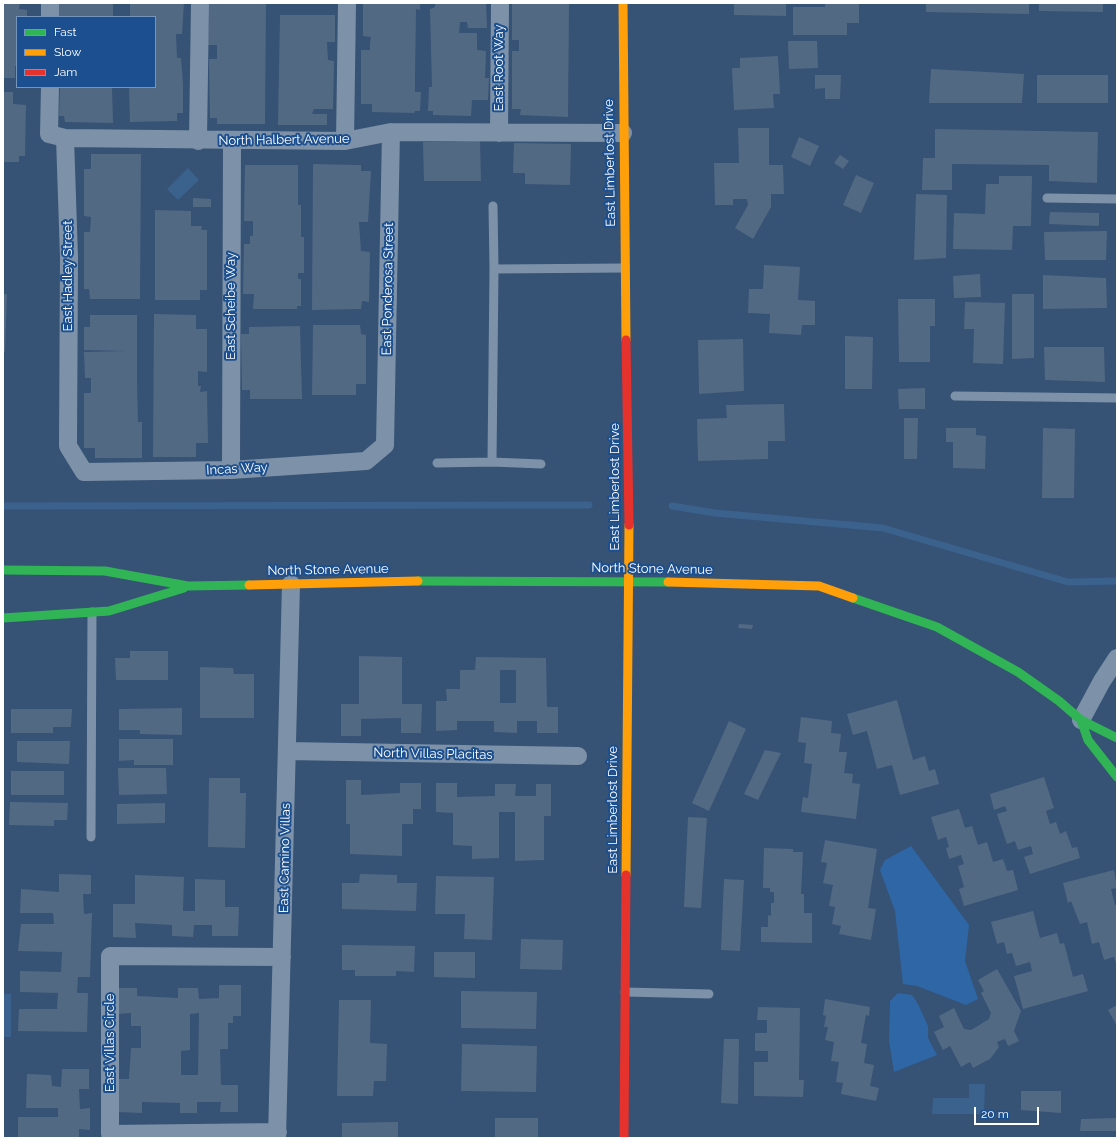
<!DOCTYPE html>
<style>
body{margin:0}
#map{position:relative;width:1120px;height:1141px;overflow:hidden;background:#365274;font-family:Raleway,sans-serif}
canvas{display:block}
.frame{position:absolute;inset:0;border:4px solid #fff;pointer-events:none}
.legend{position:absolute;left:16px;top:16px;width:140px;height:72px;box-sizing:border-box;background:#1b4f8f;border:1px solid #7695bc;margin:0;padding:5px 7px;list-style:none;font-size:12px;color:#fff}
.legend li{display:flex;align-items:center;gap:8px;height:20px}
.legend b{width:20px;border:1px solid #7695bc}
.scale{position:absolute;left:974px;top:1107px;width:65px;height:18px;box-sizing:border-box;border:2px solid #fff;border-top:0;padding-left:5px;font-size:12px;line-height:14px;white-space:nowrap;color:#fff;-webkit-text-stroke:3px #1b4f8f;paint-order:stroke}
</style>
<div id="map">
<canvas width="1120" height="1141"></canvas>
<div class="frame"></div>
<ul class="legend">
<li><b style="height:5px;background:#30b455"></b>Fast</li>
<li><b style="height:5px;background:#ff9f0a"></b>Slow</li>
<li><b style="height:5px;background:#e5322d"></b>Jam</li>
</ul>
<div class="scale">20 m</div>
</div>
<script>
const ctx = document.querySelector('canvas').getContext('2d');
ctx.lineJoin = 'round';
function fill(path, color) { ctx.fillStyle = color; ctx.fill(path, 'evenodd'); }
const poly = rows => new Path2D(rows.map(r => 'M' + r).join(''));
function strokePath(path, color, width, dash) { ctx.strokeStyle = color; ctx.lineWidth = width; ctx.lineCap = dash ? 'butt' : 'round'; ctx.setLineDash(dash || []); ctx.stroke(path); }
function drawText(font, color, halo, rows, align = 'center') {
  ctx.font = font + ' Raleway,sans-serif'; ctx.lineWidth = 4; ctx.setLineDash([]); ctx.textBaseline = 'middle'; ctx.strokeStyle = halo; ctx.fillStyle = color; for (const [text, x, y, turn = 0] of rows) {
    ctx.save(); ctx.translate(x, y); ctx.rotate((+turn || 0) * Math.PI / 180); ctx.textAlign = isNaN(turn) ? turn : align; if (halo) ctx.strokeText(text, 0, 0); ctx.fillText(text, 0, 0); ctx.restore();
  }
}
const green = poly([
 [911,846,969,925,965,961,978,999,966,1005,917,986,903,984,895,911,880,870,885,860],
 [898,993,912,995,918,1004,928,1026,928,1038,937,1055,894,1072,889,1041,890,1001]
]);
const water = poly([
 [188,168,199,180,178,200,167,189],
 [3,994,11,994,11,1037,3,1037],
 [969,1084,985,1084,984,1114,932,1114,933,1098,969,1098]
]);
const stream = poly([
 [3,506,589,505],
 [672,506,715,513,883,528,1068,582,1117,581]
]);
const building = poly([
 [3,3,20,3,19,9,27,10,27,17,17,17,17,66,15,66,15,78,3,78],
 [57,3,113,3,113,17,57,17],
 [130,3,184,3,182,34,176,34,177,58,181,58,183,84,183,113,177,113,177,121,130,122,129,87,155,87,155,17,130,17],
 [209,3,266,3,265,124,217,124,217,118,210,118,209,59,217,59,217,45,208,45],
 [363,3,420,3,420,10,416,9,415,78,415,92,421,92,420,111,415,111,414,113,372,112,372,104,361,104,361,50,370,50,370,43,371,37,363,36],
 [435,3,486,3,487,28,468,28,467,22,460,22,459,33,477,33,477,50,486,51,485,78,489,78,488,100,472,100,471,116,433,115,433,111,428,111,429,87,432,87,430,9,435,7],
 [512,3,569,3,568,117,520,115,521,109,512,109,512,51,519,51,519,40,512,40],
 [734,3,786,3,786,16,734,15],
 [825,3,859,3,859,23,847,23,847,35,793,35,793,7,825,7],
 [926,3,1029,3,1029,14,926,12],
 [1039,3,1103,3,1103,12,1039,11],
 [280,15,335,15,335,42,327,42,328,60,334,61,333,109,314,109,312,114,327,114,327,125,278,125],
 [788,41,817,41,818,68,789,69],
 [778,56,780,94,773,94,774,108,734,110,732,68,740,68,740,58],
 [931,69,1024,74,1022,103,929,103],
 [815,75,841,75,840,99,825,99,825,88,815,89],
 [1037,75,1108,75,1108,103,1037,103],
 [60,87,112,87,113,123,65,122,64,116,59,116],
 [3,92,13,92,13,104,26,105,25,156,19,156,19,162,3,162],
 [738,128,769,128,769,165,783,165,784,194,771,194,771,207,753,239,735,228,748,205,747,199,733,199,733,205,715,205,714,163,739,163],
 [935,129,1098,132,1097,183,1049,181,1049,165,952,164,952,190,922,190,923,158,935,158],
 [799,137,819,146,810,166,791,157],
 [480,141,481,181,424,181,423,142],
 [514,143,571,144,570,185,525,184,525,173,513,173],
 [91,154,141,154,140,299,90,299,89,289,84,289,84,232,90,232,91,217,84,216,84,169,91,169],
 [840,155,849,161,843,169,834,163],
 [313,164,361,165,361,171,371,171,368,222,359,222,361,251,370,252,369,302,362,301,361,309,312,310],
 [245,165,298,165,298,205,301,205,301,237,304,237,304,273,298,273,298,279,301,279,301,306,297,306,297,309,253,309,254,294,243,294,244,244,250,244,250,236,253,236,253,221,244,221],
 [856,175,874,183,861,213,843,205],
 [999,176,1032,176,1031,226,1013,226,1012,250,953,249,954,213,985,214,986,184,999,184],
 [916,194,947,195,946,258,914,260],
 [193,198,211,199,211,207,193,207],
 [155,210,191,211,191,226,202,226,201,230,207,230,207,290,200,290,200,300,155,300],
 [1050,212,1099,213,1099,226,1049,224],
 [1107,231,1106,260,1045,260,1044,232],
 [764,265,800,267,798,300,815,301,815,325,802,325,801,335,769,333,770,314,748,313,749,289,763,289],
 [980,274,981,297,954,298,953,276],
 [1043,275,1106,278,1107,308,1043,309],
 [3,294,7,294,5,352,3,351],
 [1012,294,1034,294,1034,358,1012,359],
 [898,299,935,299,935,326,930,326,930,362,899,362],
 [965,302,1005,303,1003,364,973,363,974,329,964,329],
 [154,314,196,315,196,329,207,329,207,372,198,371,198,386,201,386,200,392,207,391,208,443,196,443,196,457,153,457],
 [90,315,137,315,137,382,138,422,142,422,142,458,95,458,95,448,84,448,84,393,91,393,91,378,85,378,84,352,126,351,84,350,84,327,90,327],
 [313,325,360,325,361,334,366,335,366,384,356,384,356,395,312,395],
 [300,326,302,399,250,399,250,390,242,390,241,334,249,334,249,327],
 [845,336,873,337,872,389,845,389],
 [743,339,744,391,699,394,698,340],
 [1044,347,1104,347,1105,382,1045,380],
 [925,388,925,409,899,409,898,389],
 [784,404,785,441,768,441,768,459,698,461,697,419,727,418,726,405],
 [904,418,918,418,917,459,904,459],
 [946,428,976,428,976,435,986,436,985,469,953,468,953,442,946,442],
 [1043,428,1075,429,1074,498,1042,498],
 [739,624,753,625,752,629,738,628],
 [130,651,168,651,168,680,116,680,115,658,130,658],
 [359,656,402,657,402,704,422,704,421,733,401,733,401,718,361,719,361,736,341,736,341,704,359,704],
 [476,657,546,658,547,707,558,707,558,733,537,733,537,721,517,721,517,733,494,732,494,721,457,721,457,730,436,731,436,701,447,701,446,689,460,689,460,670,475,670],
 [500,670,516,670,516,703,500,703],
 [200,667,233,668,234,674,254,674,254,718,200,718],
 [897,700,913,760,925,756,929,771,935,769,939,784,900,795,892,765,877,769,867,731,853,735,847,714],
 [182,708,182,735,140,734,140,730,119,730,119,709],
 [11,709,72,709,71,727,53,727,53,733,11,733],
 [801,717,832,721,831,733,841,734,839,752,847,752,844,773,853,774,852,783,860,784,856,819,801,812,803,797,808,798,812,764,804,763,806,743,798,742],
 [729,721,746,729,709,811,692,803],
 [119,739,173,739,173,765,134,765,134,760,119,761],
 [17,741,70,741,69,764,17,762],
 [765,750,781,753,758,800,744,794],
 [118,768,166,768,167,794,119,795],
 [11,771,64,771,64,795,11,795],
 [1044,777,1054,808,1046,811,1050,824,1056,822,1060,834,1066,831,1072,848,1077,847,1080,858,1030,874,1024,857,1033,854,1031,846,1018,850,1015,841,1007,844,997,814,1007,811,1005,806,994,810,990,794],
 [209,778,240,778,240,793,246,793,245,848,208,847],
 [346,780,361,780,361,795,400,793,400,783,421,783,421,809,413,809,413,824,402,824,402,856,350,854,350,824,346,824],
 [436,783,457,783,457,797,495,796,495,784,516,784,515,796,536,796,536,784,551,784,551,816,544,816,544,860,515,861,515,812,499,812,499,858,472,859,472,846,453,845,453,813,436,812],
 [10,802,68,803,67,820,54,820,54,826,9,825],
 [165,803,165,823,117,824,117,804],
 [959,809,965,828,972,826,978,845,987,842,993,862,1003,859,1007,871,1013,870,1018,890,964,906,959,889,964,887,958,866,964,864,961,855,949,859,946,848,949,847,946,837,938,840,931,817],
 [688,817,707,818,701,908,684,907],
 [825,840,877,849,868,908,876,909,871,940,839,934,841,926,832,924,835,907,829,906,833,885,823,883,827,863,821,862],
 [764,848,793,849,793,852,803,852,801,894,804,894,804,913,812,913,812,943,761,942,761,927,768,927,768,915,771,916,771,903,774,903,774,892,770,892,770,888,763,888],
 [1114,870,1117,888,1111,889,1115,905,1117,905,1117,966,1114,957,1104,960,1099,942,1092,944,1087,922,1080,924,1071,901,1068,903,1063,883],
 [59,874,91,875,91,894,83,894,84,914,92,913,90,977,78,977,77,993,88,993,87,1032,18,1031,19,1009,57,1009,58,993,20,992,20,971,61,972,62,952,18,951,21,924,54,924,53,913,20,913,21,889,59,892],
 [360,874,397,875,397,883,417,883,416,911,342,909,342,883,359,883],
 [135,875,184,877,183,911,195,911,195,879,225,880,225,907,239,907,238,936,212,936,212,925,194,925,193,937,172,936,172,925,135,923,136,938,113,937,113,904,135,904],
 [436,876,494,877,492,940,464,939,465,914,435,914],
 [724,879,744,880,740,951,721,950],
 [1033,911,1040,938,1057,933,1060,944,1064,943,1073,977,1083,974,1088,991,1023,1009,1014,976,1032,971,1030,962,1016,966,1012,953,1007,954,1004,942,997,944,991,922],
 [521,939,563,940,562,970,520,969],
 [342,945,415,946,414,972,396,971,396,976,355,976,355,970,342,970],
 [434,952,475,952,475,978,434,977],
 [997,969,1021,1011,1014,1031,1019,1041,1008,1046,1005,1039,997,1042,999,1047,990,1059,973,1068,970,1062,961,1067,950,1046,943,1050,934,1032,944,1027,939,1016,954,1008,964,1029,971,1030,989,1019,991,1013,981,993,984,991,978,980],
 [219,985,241,985,241,1016,233,1016,233,1023,228,1023,228,1049,220,1049,221,1085,238,1085,238,1112,220,1112,221,1102,197,1102,197,1113,180,1113,180,1103,142,1102,142,1113,117,1112,118,1079,129,1079,131,1048,141,1048,141,1026,131,1026,131,1013,118,1014,118,988,137,988,137,996,178,998,178,988,198,988,199,999,219,998],
 [199,1013,198,1075,181,1075,181,1051,190,1050,190,1014],
 [461,991,537,992,536,1029,461,1028],
 [825,999,870,1007,869,1016,866,1015,861,1043,867,1044,864,1063,874,1065,870,1086,879,1088,876,1101,841,1094,843,1083,836,1082,839,1062,831,1061,834,1042,825,1040,828,1027,824,1027,826,1016,823,1015],
 [339,1000,371,1000,370,1043,387,1044,386,1081,374,1081,373,1096,337,1096],
 [1117,1005,1117,1026,1108,1010],
 [758,1007,800,1008,799,1080,804,1080,803,1097,754,1096,754,1062,768,1062,768,1051,755,1051,755,1033,767,1033,767,1020,757,1020],
 [724,1039,739,1039,738,1104,721,1103],
 [462,1044,537,1046,536,1092,461,1091],
 [62,1069,89,1069,89,1089,79,1089,80,1109,90,1108,90,1130,79,1129,79,1138,18,1138,18,1117,58,1117,58,1108,26,1108,27,1074,51,1075,52,1086,61,1087],
 [1021,1091,1061,1091,1061,1113,1021,1110],
 [495,1118,538,1118,538,1138,495,1138],
 [1117,1118,1117,1131,1080,1131,1081,1119],
 [398,1122,398,1138,342,1138,342,1123]
]);
const lane = poly([
 [1047,198,1117,199],
 [493,206,494,269],
 [955,396,1117,398],
 [492,462,541,464],
 [437,463,492,462,494,269,625,268],
 [91,837,92,612],
 [625,992,709,994]
]);
const street = poly([
 [50,17,50,3],
 [50,87,49,134,65,138,69,257,68,446,84,472,231,470,366,461,385,445,391,132],
 [499,133,500,3],
 [65,138,345,141,391,132,623,133],
 [198,141,200,3],
 [345,141,347,3],
 [231,470,232,141],
 [1081,720,1102,681,1117,658],
 [287,751,578,756],
 [278,1132,110,1134,110,956,282,957],
 [277,1138,291,584]
]);
const fast = poly([
 [3,570,105,571,188,586,249,585],
 [418,581,668,582],
 [853,598,937,627,1018,672,1059,701,1081,720,1117,738],
 [3,618,109,611,184,588],
 [1081,720,1088,740,1117,777]
]);
const slow = poly([
 [623,3,626,340],
 [668,582,819,586,853,598],
 [249,585,418,581],
 [626,875,629,525]
]);
const jam = poly([
 [626,340,629,525],
 [624,1138,626,875]
]);
const streetNames = [
 ["East Root Way",499,68,-90],
 ["North Halbert Avenue",284,140,-1],
 ["East Limberlost Drive",610,163,-91],
 ["East Hadley Street",68,276,-90],
 ["East Ponderosa Street",388,289,-89],
 ["East Scheibe Way",231,306,-90],
 ["Incas Way",237,469,-3],
 ["East Limberlost Drive",615,487,-90],
 ["North Stone Avenue",652,569,1],
 ["North Stone Avenue",328,570,-1],
 ["North Villas Placitas",433,754,1],
 ["East Limberlost Drive",613,810,-90],
 ["East Camino Villas",285,858,-89],
 ["East Villas Circle",110,1043,-90]
];
fill(green, '#2f66a5');
fill(water, '#3b618d');
strokePath(stream, '#3b618d', 7);
fill(building, '#526984');
strokePath(lane, '#7d92a8', 9);
strokePath(street, '#7d92a8', 18);
strokePath(fast, '#30b455', 9);
strokePath(slow, '#ff9f0a', 9);
strokePath(jam, '#e5322d', 9);
drawText('13px', '#fff', '#1b4f8f', streetNames);
</script>
